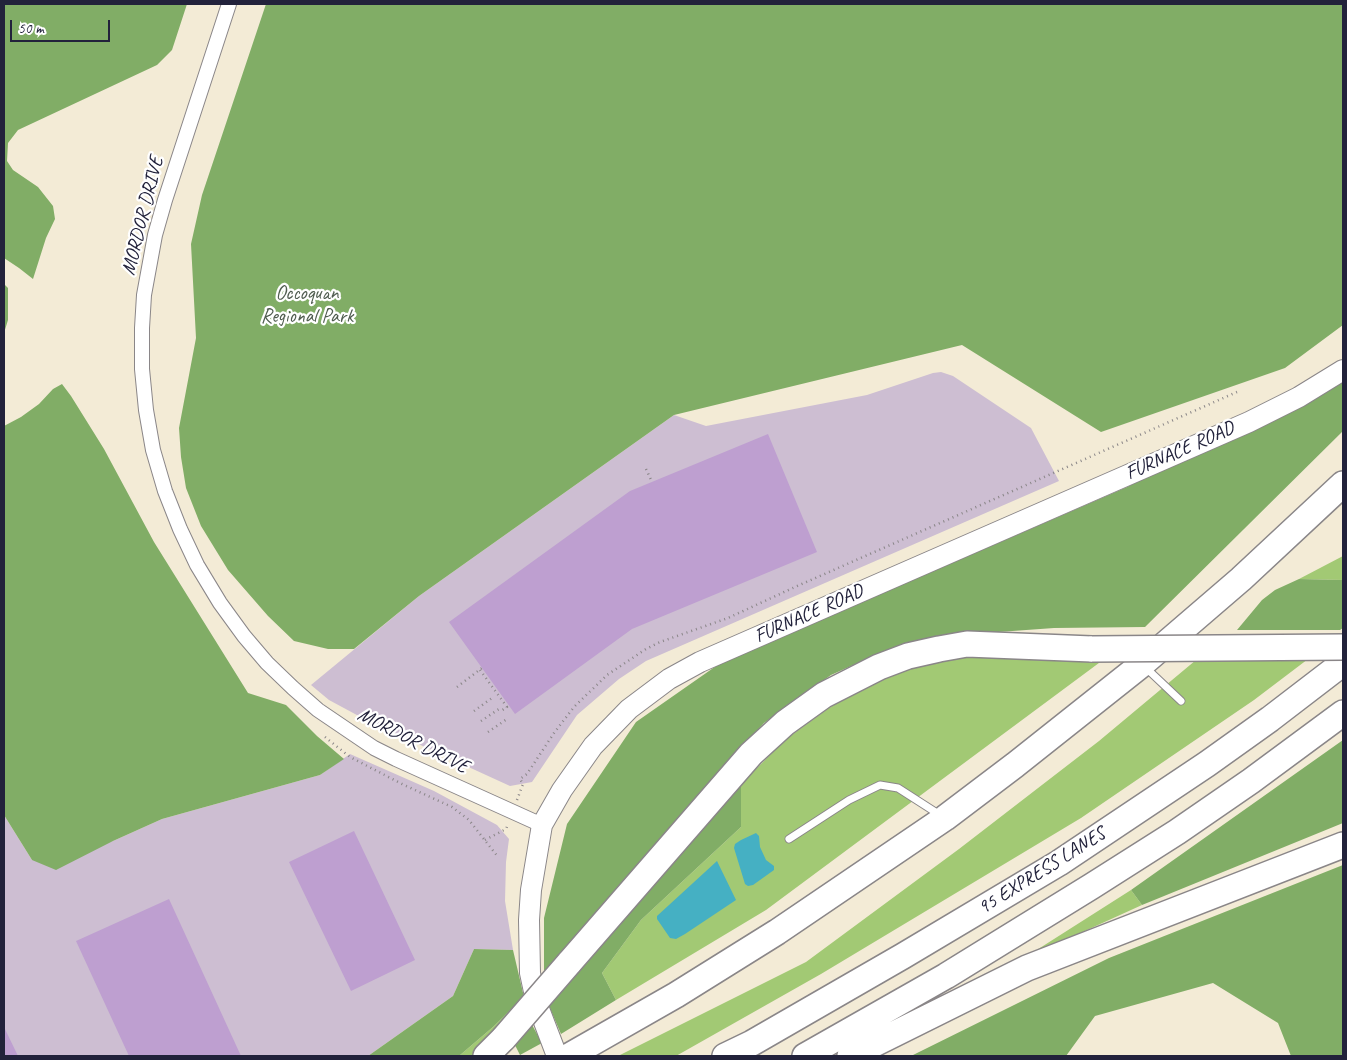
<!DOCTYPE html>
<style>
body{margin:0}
#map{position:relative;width:1347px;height:1060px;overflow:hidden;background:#f3ebd6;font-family:Caveat,sans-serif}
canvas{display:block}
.frame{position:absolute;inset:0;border:5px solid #22223b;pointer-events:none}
.scale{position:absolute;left:10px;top:20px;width:100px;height:22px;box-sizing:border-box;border:2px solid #22223b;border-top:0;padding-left:6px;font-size:15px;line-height:18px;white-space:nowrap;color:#22223b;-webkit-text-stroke:4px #fff;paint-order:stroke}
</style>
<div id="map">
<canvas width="1347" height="1060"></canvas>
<div class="frame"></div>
<div class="scale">50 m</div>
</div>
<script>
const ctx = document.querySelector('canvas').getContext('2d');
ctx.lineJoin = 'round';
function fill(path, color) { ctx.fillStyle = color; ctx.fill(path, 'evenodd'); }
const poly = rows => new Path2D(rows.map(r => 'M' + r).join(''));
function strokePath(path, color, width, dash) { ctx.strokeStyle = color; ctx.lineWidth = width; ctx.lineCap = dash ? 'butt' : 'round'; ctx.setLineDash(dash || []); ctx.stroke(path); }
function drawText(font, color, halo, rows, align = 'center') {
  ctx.font = font + ' Caveat,sans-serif'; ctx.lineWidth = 4.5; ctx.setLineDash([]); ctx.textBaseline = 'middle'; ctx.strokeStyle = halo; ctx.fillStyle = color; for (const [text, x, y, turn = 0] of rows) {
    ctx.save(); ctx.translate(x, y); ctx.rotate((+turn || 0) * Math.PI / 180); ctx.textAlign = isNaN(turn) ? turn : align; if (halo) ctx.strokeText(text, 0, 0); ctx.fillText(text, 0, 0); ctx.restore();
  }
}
const industrial = poly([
 [941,372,953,376,1031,428,1059,481,646,661,619,679,577,715,532,782,510,786,368,721,329,700,311,685,419,596,674,415,706,426,867,395,933,373],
 [350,754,434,791,497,825,509,839,506,862,505,901,513,950,474,949,453,996,368,1056,4,1056,4,815,32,860,113,841,162,819,320,775]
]);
const green = poly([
 [1343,556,1343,580,1299,579],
 [1316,653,1254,700,1081,818,821,974,676,1056,618,1056,806,962,959,849,1099,741,1196,660],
 [1107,657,766,910,616,1000,602,973,641,920,741,827,741,784,786,739,829,708,875,680,947,658],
 [1131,890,1142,905,1021,960],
 [524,997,490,1039,472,1056,459,1056,493,1027]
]);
const forest = poly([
 [4,4,187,4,172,50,157,65,18,130,8,143,7,161,13,170,38,187,53,206,55,219,46,238,33,279,19,268,4,258],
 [266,4,1343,4,1343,325,1285,368,1101,432,962,345,674,415,419,596,354,649,328,649,294,641,268,616,228,570,201,526,186,488,181,457,179,428,196,338,191,244,202,195],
 [4,284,8,288,8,320,4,333],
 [1343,377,1343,431,1145,627,1054,628,943,636,880,653,831,675,764,723,544,972,544,918,567,824,636,722,719,664,1127,487],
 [62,384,71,396,104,449,154,542,248,693,286,705,317,736,344,759,320,775,162,819,113,841,56,870,32,860,4,815,4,426,21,417,39,404,53,389],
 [1299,579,1343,580,1343,628,1340,630,1237,630,1262,600,1275,590],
 [1343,740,1343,823,1142,905,1131,890],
 [741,785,741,827,641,920,602,973,616,1000,561,1034,549,1006,629,909],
 [1343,865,1343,1056,1291,1056,1278,1023,1213,983,1095,1016,1066,1056,911,1056,1109,958],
 [474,949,513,950,524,997,493,1027,459,1056,368,1056,453,996],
 [531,1023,542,1043,520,1055,513,1041]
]);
const water = poly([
 [756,833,759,836,760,847,766,860,774,866,774,870,753,885,748,886,745,884,734,848,735,844,741,840],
 [717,861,736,900,685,934,676,939,670,938,657,919,657,916]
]);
const building = poly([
 [768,434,817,552,632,629,515,714,449,622,630,491],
 [354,831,415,960,351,991,289,862],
 [169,899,241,1056,129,1056,76,941],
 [4,1027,18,1056,4,1056]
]);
const path = poly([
 [646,469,652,482],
 [480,670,507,707,501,711],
 [457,687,482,668],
 [474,711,492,698],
 [481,721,499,709],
 [488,732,507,719],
 [325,737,350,757,402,784,452,807,469,820,498,857],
 [517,800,523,784,520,779,527,774,554,733,574,707,607,675,646,649,660,642,728,618,795,587,1237,392],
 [485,840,506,829,508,824]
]);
const lane = poly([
 [1145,667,1181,701],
 [789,839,849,800,880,785,898,788,940,815]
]);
const street = poly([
 [229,4,165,200,155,235,144,295,142,328,142,369,146,410,153,450,165,491,180,529,197,565,220,603,244,636,267,663,293,688,318,710,374,748,396,759,542,825]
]);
const secondary = poly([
 [557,1056,536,1001,530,973,529,920,531,890,542,825,562,790,593,746,629,709,669,679,700,662,1249,422,1299,397,1343,370]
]);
const highway = poly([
 [569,963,751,754,785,723,824,695,879,667,908,656,939,649,967,644,1092,649],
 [486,1056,504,1038],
 [569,1056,676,995,777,932,945,818,1015,765,1141,665,1241,579,1343,484],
 [725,1056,752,1043,903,956,1059,863,1207,764,1270,719,1343,663],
 [805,1056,946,976,1092,886,1177,832,1251,781,1343,713],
 [850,1056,1027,968,1343,845]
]);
const highwayBridge = poly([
 [1092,649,1343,647],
 [504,1038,569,963]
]);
const streetNames = [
 ["MORDOR DRIVE",143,216,-76],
 ["FURNACE ROAD",1180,451,-24],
 ["FURNACE ROAD",809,614,-24],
 ["MORDOR DRIVE",413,741,27],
 ["95 EXPRESS LANES",1042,871,-32]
];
const parkNames = [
 ["Occoquan",307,294],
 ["Regional Park",307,317]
];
fill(industrial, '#cdbed2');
fill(green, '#a2c974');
fill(forest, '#81ad66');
fill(water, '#45b0c3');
fill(building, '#be9fd0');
strokePath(lane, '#8a8688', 9);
strokePath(street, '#8a8688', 16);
strokePath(secondary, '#8a8688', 22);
strokePath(highway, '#8a8688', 28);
strokePath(path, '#8a8688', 2.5, [1, 4]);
strokePath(lane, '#fff', 7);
strokePath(street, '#fff', 14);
strokePath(secondary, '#fff', 20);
strokePath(highway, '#fff', 25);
strokePath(highwayBridge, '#8a8688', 28, []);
strokePath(highwayBridge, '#fff', 25);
drawText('20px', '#22223b', '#fff', streetNames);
drawText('20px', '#4f5c4f', '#fff', parkNames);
</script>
